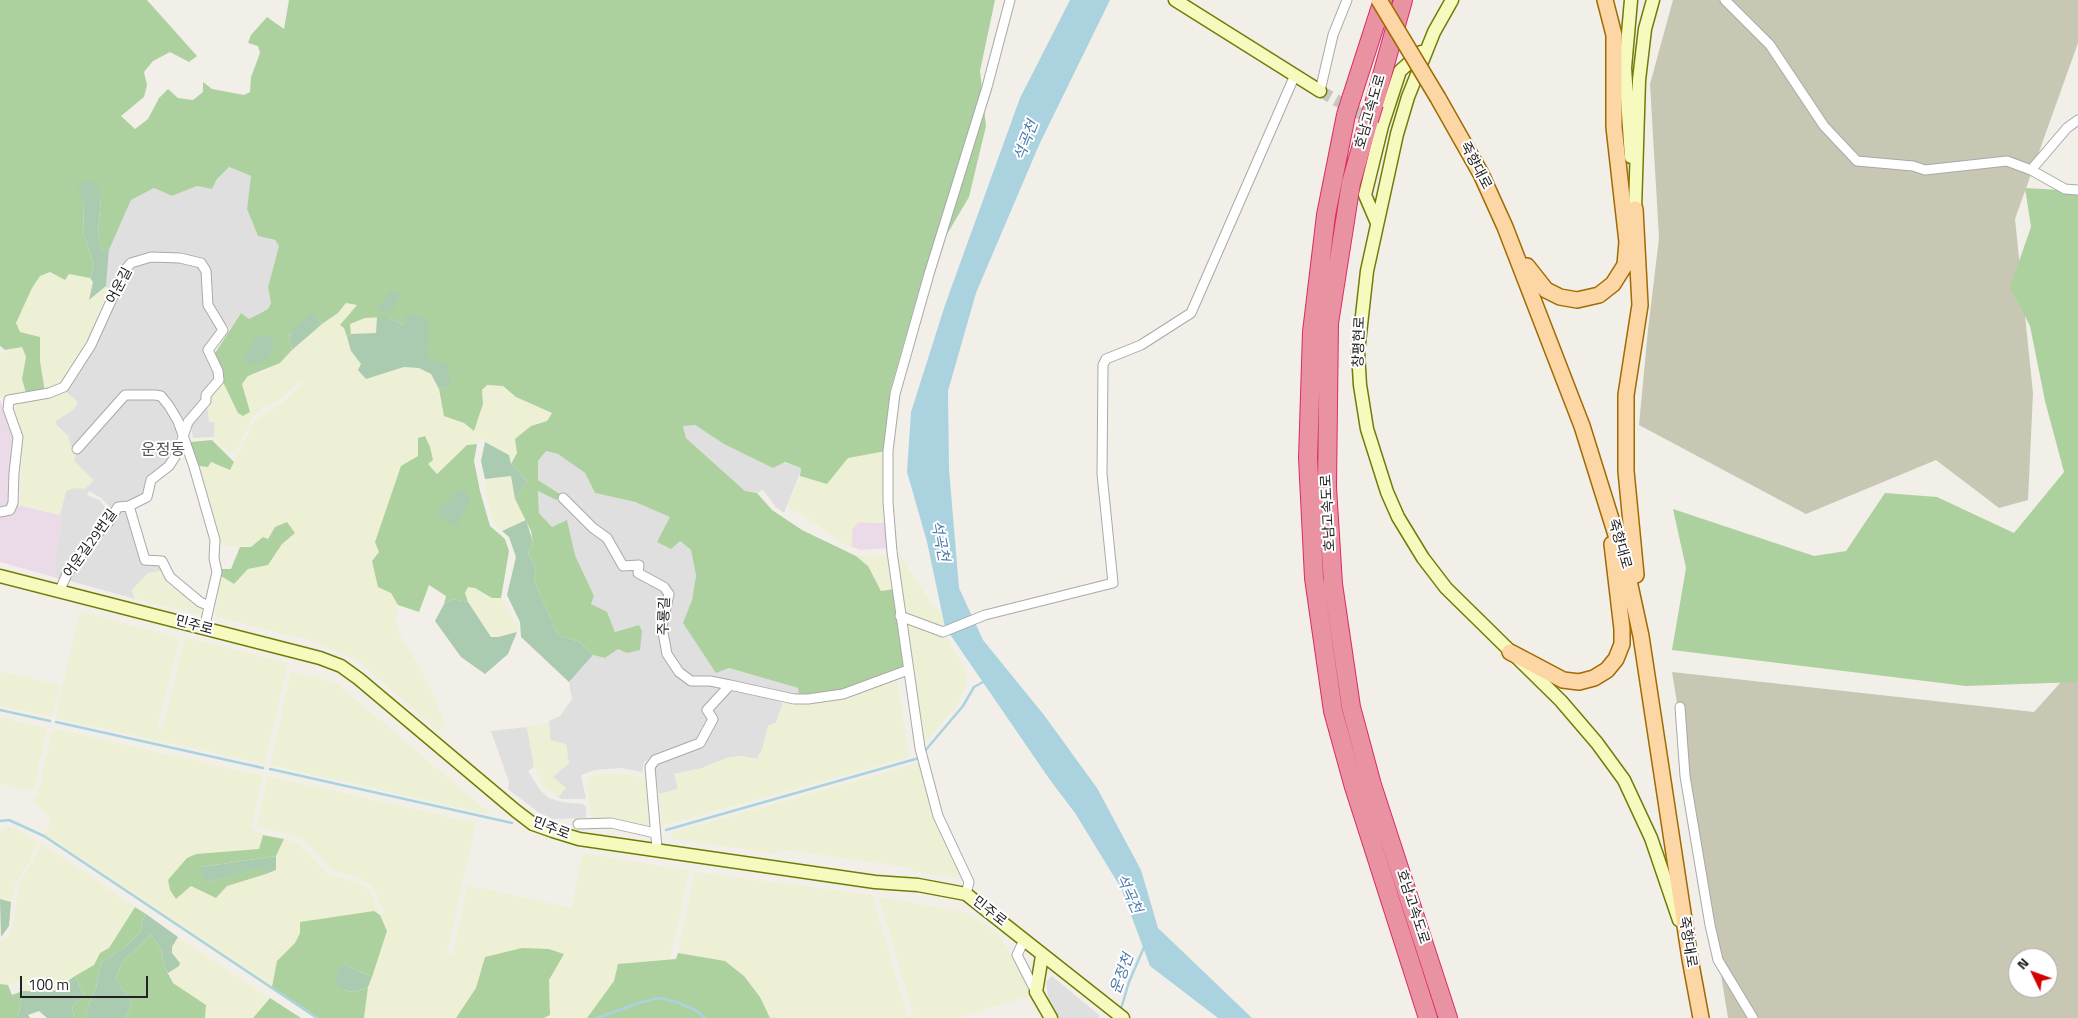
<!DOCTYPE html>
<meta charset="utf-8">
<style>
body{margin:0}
#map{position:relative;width:2078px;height:1018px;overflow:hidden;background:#f2efe9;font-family:"Titillium Web",sans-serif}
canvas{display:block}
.north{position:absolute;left:2008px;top:948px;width:50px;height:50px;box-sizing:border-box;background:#fff;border:1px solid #a7a7a7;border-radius:50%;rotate:312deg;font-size:14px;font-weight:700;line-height:20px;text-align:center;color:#222}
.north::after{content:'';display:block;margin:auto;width:18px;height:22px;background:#d40000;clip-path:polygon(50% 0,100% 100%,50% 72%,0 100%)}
.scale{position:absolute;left:20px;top:976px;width:128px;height:22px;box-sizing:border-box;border:2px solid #222;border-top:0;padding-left:6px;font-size:15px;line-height:18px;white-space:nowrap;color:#222;-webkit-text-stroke:4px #fff;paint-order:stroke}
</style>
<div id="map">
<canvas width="2078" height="1018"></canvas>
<div class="north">N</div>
<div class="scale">100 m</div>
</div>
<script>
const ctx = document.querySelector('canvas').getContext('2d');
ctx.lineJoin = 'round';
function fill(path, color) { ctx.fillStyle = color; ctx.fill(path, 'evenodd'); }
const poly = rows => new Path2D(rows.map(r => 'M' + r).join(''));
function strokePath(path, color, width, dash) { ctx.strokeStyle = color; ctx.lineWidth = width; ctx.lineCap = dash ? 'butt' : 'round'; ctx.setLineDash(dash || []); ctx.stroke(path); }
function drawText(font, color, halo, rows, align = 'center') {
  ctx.font = font + ' "Titillium Web","Noto Sans KR",sans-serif'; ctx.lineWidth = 4; ctx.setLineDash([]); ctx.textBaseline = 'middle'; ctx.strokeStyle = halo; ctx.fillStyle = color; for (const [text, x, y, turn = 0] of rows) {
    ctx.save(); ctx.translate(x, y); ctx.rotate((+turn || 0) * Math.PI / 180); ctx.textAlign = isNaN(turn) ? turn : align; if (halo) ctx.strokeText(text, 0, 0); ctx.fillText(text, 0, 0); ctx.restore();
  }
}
const residential = poly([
 [228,167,251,176,247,209,258,235,276,241,279,246,268,287,271,303,268,309,249,319,240,314,230,329,213,309,210,269,202,260,131,261,114,294,108,292,106,286,109,250,131,200,154,188,172,196,197,186,212,189,217,179],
 [149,259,179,260,199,265,205,279,216,324,217,333,206,349,218,378,205,401,190,415,180,419,163,394,125,392,74,449,70,445,68,436,57,426,55,421,73,410,65,391,131,266],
 [125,396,158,398,179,425,172,458,165,465,149,474,147,495,112,509,101,498,89,491,87,495,99,500,111,514,63,580,54,577,57,545,61,527,60,515,66,491,74,488,73,461,77,451],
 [207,405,215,421,214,437,193,438,191,425],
 [695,425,724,444,802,468,784,513,776,507,763,490,757,493,745,491,686,438,683,426],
 [546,451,558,454,585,473,595,493,635,502,671,517,680,541,691,550,696,576,692,600,684,623,716,672,729,668,798,688,799,696,731,684,714,676,692,678,680,669,668,654,663,627,670,591,641,572,645,566,638,560,623,564,594,526,563,496,538,480,538,461],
 [538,491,556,500,560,500,605,539,622,569,633,567,666,593,659,628,678,672,725,688,703,710,709,721,697,741,652,756,644,762,642,772,621,768,595,770,581,775,586,799,562,799,558,797,565,788,553,777,549,721,560,716,572,699,569,682,593,655,605,658,642,631,639,625,615,632,607,613,591,604,594,596,575,555,567,521,552,527,539,513],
 [119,509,127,509,144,562,159,562,161,571,148,573,132,590,135,599,67,580],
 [735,688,783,703,776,723,768,726,763,747,757,759,741,756,727,758,702,768,675,774,678,789,659,794,654,764,702,745,719,718,710,712,730,689],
 [527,727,534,767,528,771,541,791,549,798,562,802,583,804,586,807,586,818,553,819,538,812,508,789,509,782,491,731],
 [1052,976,1099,1015,1099,1018,1057,1018,1049,1003,1046,982]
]);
const industrial = poly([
 [0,400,15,437,11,503,0,509],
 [18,505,60,515,61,527,57,545,54,577,0,562,0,514,11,513],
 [858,522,886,523,889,548,860,550,852,547,852,530]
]);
const construction = poly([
 [1673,0,2078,0,2078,43,2015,219,2033,393,2028,500,1999,508,1936,460,1806,514,1639,425,1648,330,1659,238,1650,84],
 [2078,663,2078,1018,1728,1018,1672,672,2034,712],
 [2018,958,2048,958,2048,988,2018,988]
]);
const farmland = poly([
 [50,272,65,280,68,274,90,278,93,282,89,300,106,286,108,292,96,318,97,325,91,342,62,386,45,392,40,361,40,337,20,332,16,323,32,288,40,276],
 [346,303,358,306,346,315,344,328,351,351,361,364,366,379,404,367,419,368,431,374,437,383,444,416,464,423,474,431,483,404,482,390,486,385,503,386,516,397,552,413,547,421,531,426,511,464,509,455,480,438,477,444,467,445,437,474,427,464,418,439,418,456,379,552,391,593,398,605,396,620,398,631,429,685,445,723,438,731,357,660,309,640,218,618,215,615,221,576,234,584,248,569,268,564,282,544,275,527,268,539,263,537,251,547,220,545,204,495,199,466,208,467,211,462,230,470,255,420,281,404,303,384,300,381,279,401,262,408,253,417,236,451,230,453,222,447,214,437,215,422,209,422,207,405,212,392,222,380,243,416,249,412,242,384,248,376,262,372,280,363,305,337,338,313],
 [377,317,377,333,351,334,350,324,365,318],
 [22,346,26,357,22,379,26,393,0,397,0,353],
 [65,391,78,402,73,410,55,421,57,426,68,436,70,445,77,451,74,461,94,480,85,489,74,488,66,491,60,515,18,505,21,494,22,439,14,407,22,398],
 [886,451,886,523,858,522,852,530,852,547,839,542,815,523,787,507,800,476,827,484,848,458],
 [511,476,515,499,526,520,502,531,495,525,488,503,485,479],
 [898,553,934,607,942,613,945,627,938,628,901,610],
 [856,556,890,556,894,589,881,591,868,566],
 [161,571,169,587,178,588,189,596,202,609,202,615,135,599,132,590,148,573],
 [468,587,475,588,492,598,501,598,517,625,517,632,498,637,491,637,468,602,465,593],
 [80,611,180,639,157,727,162,729,185,637,288,663,265,764,55,718],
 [907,621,917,622,947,638,965,669,965,690,955,708,923,745,904,625],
 [0,671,60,685,51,717,0,706],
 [291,671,326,680,340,686,492,815,270,765],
 [897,679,909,757,662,826,659,794,678,789,674,774,702,768,727,758,741,756,757,759,763,747,768,726,776,723,783,703,809,702,846,695],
 [0,717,47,728,33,792,0,784],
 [549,721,550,740,566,744,569,763,553,777,566,788,558,797,544,787,534,767,527,727,540,726],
 [56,729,263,776,251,828,263,835,259,849,197,854,176,899,191,886,216,898,227,886,276,870,276,856,284,839,298,843,329,875,358,882,371,891,380,915,384,913,374,888,359,878,333,871,301,838,257,826,268,776,476,823,447,954,453,956,467,885,572,908,582,853,689,871,670,959,618,964,614,981,587,1018,550,1018,549,980,485,957,476,988,456,1018,364,1018,368,987,387,932,380,915,374,911,300,933,295,943,277,961,272,987,44,834,52,820,33,800,37,796,52,732],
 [919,763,936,818,963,875,957,878,912,871,912,868,780,849,775,854,673,839,671,833],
 [597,774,627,774,645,779,649,826,614,818,592,818,586,779],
 [5,828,16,828,37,841,30,861,15,884,11,902,0,899,0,832],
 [41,843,135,907,109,948,100,953,94,965,52,992,23,991,19,981,8,985,0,984,0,942,9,935,13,925,19,884,33,861],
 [695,872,872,895,908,1018,770,1018,760,997,744,976,725,961,678,953],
 [879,897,964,912,998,933,1033,995,957,1018,914,1018],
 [178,937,270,998,253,1018,205,1018,206,1005,173,983,168,973,179,966,180,963,172,953,172,947]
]);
const forest = poly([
 [0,0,147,0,197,56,189,62,170,52,153,61,144,72,147,85,144,97,121,116,135,129,148,119,159,98,168,89,178,98,193,100,203,92,203,82,212,89,244,95,250,92,251,77,260,53,258,46,248,43,251,35,267,17,284,29,289,0,995,0,980,71,986,126,969,197,924,273,890,391,886,451,848,458,827,484,800,476,801,468,785,462,773,468,724,444,695,425,683,426,686,438,745,491,757,493,772,510,802,530,856,556,868,566,881,591,894,589,904,669,830,694,799,696,798,688,729,668,716,673,683,623,692,600,696,576,691,550,680,541,671,549,657,542,670,517,635,502,595,493,585,473,558,454,546,451,538,461,538,480,563,496,556,500,538,491,539,513,552,527,567,520,575,555,594,596,591,604,607,612,615,632,639,625,642,631,640,650,627,653,618,649,605,658,593,655,580,642,558,635,534,580,536,569,528,553,533,542,531,531,515,499,527,481,511,464,517,453,515,439,531,426,547,421,552,413,516,397,503,386,487,385,482,390,483,404,474,431,464,423,444,416,439,389,451,384,427,359,404,325,387,317,365,318,350,324,351,334,347,337,344,328,340,325,357,305,346,303,338,313,322,324,311,314,289,336,292,350,280,363,248,376,242,384,250,412,243,416,238,413,222,380,221,368,215,353,241,313,249,319,268,309,271,303,268,287,279,246,275,240,258,236,247,209,251,176,229,167,217,179,212,189,197,186,172,196,154,188,131,200,109,250,102,252,98,233,101,197,83,200,84,235,94,264,90,278,69,274,65,280,50,272,40,276,32,288,16,323,20,332,40,337,40,361,45,392,26,393,22,379,26,357,22,347,5,350,0,346],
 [2025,188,2078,191,2078,682,1966,686,1672,650,1686,568,1673,509,1814,556,1846,551,1885,493,1937,497,2014,533,2064,472,2045,401,2030,326,2010,287,2031,227],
 [425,436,430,447,433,460,428,464,437,474,467,445,477,444,474,461,480,491,490,526,505,539,509,551,501,598,492,598,475,588,468,587,465,593,468,602,453,599,444,604,446,596,429,585,419,612,398,605,391,593,378,587,372,561,379,552,375,542,401,466,418,456,418,438],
 [212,440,234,462,230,470,211,462,208,467,199,466,190,442],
 [287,522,295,533,282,544,268,565,248,569,234,584,221,576,220,569,231,569,240,547,251,547,263,537,268,539,275,527],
 [263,835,284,839,276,856,201,867,208,882,265,866,266,874,227,886,216,898,191,886,176,899,170,890,168,880,187,858,196,854,259,849],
 [135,907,146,914,141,923,142,930,125,947,101,963,96,988,86,1011,88,1018,74,1018,72,1006,84,996,75,976,94,965,100,953,109,948],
 [374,911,380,915,387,931,372,977,344,964,343,990,354,992,368,987,364,1018,319,1018,272,987,277,961,295,943,300,933,300,922],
 [151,935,161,949,164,966,173,983,206,1005,205,1018,125,1018,132,1002,115,979,125,958,134,952],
 [522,948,549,949,564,954,549,980,550,1015,544,1018,456,1018,476,988,485,957],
 [678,953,725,961,744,976,760,997,770,1018,587,1018,614,981,618,964,676,959],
 [0,984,8,985,12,995,23,991,18,1018,0,1018],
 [270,998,301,1018,253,1018]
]);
const cemetery = poly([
 [88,179,97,185,101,197,98,233,102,251,109,250,106,286,89,300,93,282,90,278,94,264,84,235,83,200,77,186],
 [390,291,400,295,392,312,376,310],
 [311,313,322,324,292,350,289,337,296,326],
 [406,314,429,318,427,358,446,363,451,385,439,389,431,374,419,368,404,367,366,379,358,370,361,364,351,351,347,337,351,334,376,333,377,317,387,317,404,325],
 [262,334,273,338,274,345,268,359,259,364,247,364,244,357,255,338],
 [485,442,509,455,511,464,527,481,515,499,511,476,485,479,481,461],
 [462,488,471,499,456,528,435,513],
 [526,520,533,542,528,553,536,569,534,580,558,635,580,642,593,655,569,682,521,637,520,622,507,595,516,557,509,537,502,531],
 [453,599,468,602,491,637,498,637,517,632,508,654,485,674,461,657,435,621,444,604],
 [276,856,276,870,266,874,264,867,208,882,201,878,201,867],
 [0,899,11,902,9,926,1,937],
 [146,914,178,937,172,947,172,953,180,963,179,966,168,973,164,966,161,949,151,935,134,952,125,958,115,979,132,1002,125,1018,88,1018,86,1011,96,988,101,963,125,947,142,930,141,923],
 [344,964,372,977,368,987,354,992,343,990,335,981,338,970],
 [75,976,84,996,72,1006,74,1018,47,1018,39,1011,28,1015,30,1018,18,1018,23,991,52,992]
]);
const water = poly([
 [1070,0,1110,0,1039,145,976,293,948,391,949,469,959,588,983,640,1044,715,1097,788,1141,870,1158,928,1252,1018,1218,1018,1150,966,1121,888,1075,813,1050,780,945,627,927,542,907,472,911,412,945,305,1020,98]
]);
const stream = poly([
 [0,710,50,721],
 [56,722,263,768],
 [924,752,963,706,974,687,985,681],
 [270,769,512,823],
 [0,821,9,820,44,836,317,1018],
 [666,830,919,758],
 [1120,1012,1129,982,1144,947],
 [596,1018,642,1002,659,998,677,1002,697,1011,705,1018]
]);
const secondaryTunnel = poly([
 [1320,91,1375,122]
]);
const street = poly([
 [1725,0,1770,45,1824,126,1857,161,1913,166,1925,170,2007,161,2031,170,2065,189,2078,190],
 [1320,91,1333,35,1347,0],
 [2031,170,2067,128,2078,120],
 [77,449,125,395,155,395,161,396,169,406,178,421,194,467,215,540,214,558,217,572,204,629],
 [563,498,593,528,607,538,623,566,639,565,638,573,664,587,669,594,662,627,667,654,679,672,691,681,710,681,730,685],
 [129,506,145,560,162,561,170,577,200,602,209,606],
 [0,512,10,510,13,503,14,473,18,437,8,409,9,400,49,393,64,387,91,345,125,270,131,263,151,257,180,258,201,263,206,271,208,305,223,330,208,350,218,371,219,380,206,395,206,401,188,422,178,452,169,466,151,480,147,497,129,506,118,507,108,523,94,537,67,574,59,592],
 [900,616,943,632,985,615,1113,583,1102,474,1103,365,1106,359,1141,345,1191,313,1295,75],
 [1680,707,1685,776,1710,925,1718,960,1753,1018],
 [578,824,611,823,655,833],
 [657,849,650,767,655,760,700,743,713,719,707,710,730,685,794,699,808,699,843,694,908,670],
 [966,894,969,882,938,816,920,748,892,552,888,502,888,451,895,394,929,274,987,87,1010,0],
 [1024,940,1017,955,1036,992]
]);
const secondary = poly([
 [1175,0,1320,91],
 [1452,0,1434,32,1408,97,1397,134,1367,271,1358,352,1360,385,1367,429,1387,492,1398,517,1423,558,1446,588,1561,701,1597,743,1624,780,1651,838,1679,920],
 [1631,157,1625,68,1631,0],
 [1635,209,1639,80,1645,29,1653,0],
 [1377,223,1365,195,1382,126,1400,71,1421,52],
 [0,576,320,658,341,666,359,679,516,811,533,824,553,831,579,839,875,882,918,885,966,894,1123,1018],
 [1042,956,1036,992,1051,1018]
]);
const primary = poly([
 [1438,98,1481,174,1505,227,1582,426,1626,567,1641,636,1690,959,1701,1018],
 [1635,209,1640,305,1626,395,1626,471,1636,575],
 [1527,266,1546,290,1560,297,1577,300,1599,295,1613,284,1625,265,1627,242,1614,127,1614,35,1605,0],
 [1510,652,1563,680,1579,682,1594,678,1607,670,1616,659,1622,644,1622,629,1612,544]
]);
const highway = poly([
 [1352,96,1383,0],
 [1374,104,1403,0],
 [1346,115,1326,215,1312,332,1308,458,1314,578,1333,711,1354,787,1428,1018],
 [1369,120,1351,183,1329,323,1327,487,1333,584,1351,707,1372,785,1448,1018]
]);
const primaryBridge = poly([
 [1379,0,1438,98]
]);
const highwayBridge = poly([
 [1346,115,1352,96],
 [1369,120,1374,104]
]);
const streetNames = [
 ["호남고속도로",1371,112,-74],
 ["죽향대로",1475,166,62],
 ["어운길",120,286,-62],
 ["창평현로",1360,342,-88],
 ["호남고속도로",1329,513,-93],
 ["어운길29번길",91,544,-54],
 ["죽향대로",1619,544,74],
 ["주룡길",665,616,-88],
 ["민주로",194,626,15],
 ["민주로",551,829,21],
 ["호남고속도로",1412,907,72],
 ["민주로",989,912,38],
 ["죽향대로",1687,942,81]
];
const waterNames = [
 ["석곡천",1027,141,-69],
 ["석곡천",939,541,79],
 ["석곡천",1128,894,65],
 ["운정천",1123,974,-70]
];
const quarterNames = [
 ["운정동",163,451]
];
fill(residential, '#e0dfdf');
fill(industrial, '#ebdbe8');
fill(construction, '#c7c7b4');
fill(farmland, '#eef0d5');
fill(forest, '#add19e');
fill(cemetery, '#aacbaf');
fill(water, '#aad3df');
strokePath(stream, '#aad3df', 2.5);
strokePath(secondaryTunnel, '#c8c6c1', 12, [12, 6]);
strokePath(street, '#a9a9a9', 11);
strokePath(secondary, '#707d05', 15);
strokePath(primary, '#a06b00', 18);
strokePath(highway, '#dc2a67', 20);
strokePath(street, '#fff', 9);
strokePath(secondary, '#f7fabf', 12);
strokePath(primary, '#fcd6a4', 15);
strokePath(highway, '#e892a2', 18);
strokePath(primaryBridge, '#a06b00', 18, []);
strokePath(highwayBridge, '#dc2a67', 20, []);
strokePath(primaryBridge, '#fcd6a4', 15);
strokePath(highwayBridge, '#e892a2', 18);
drawText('14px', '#222', '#fff', streetNames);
drawText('italic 15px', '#4a7aab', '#fff', waterNames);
drawText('16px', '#555', '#fff', quarterNames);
</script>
